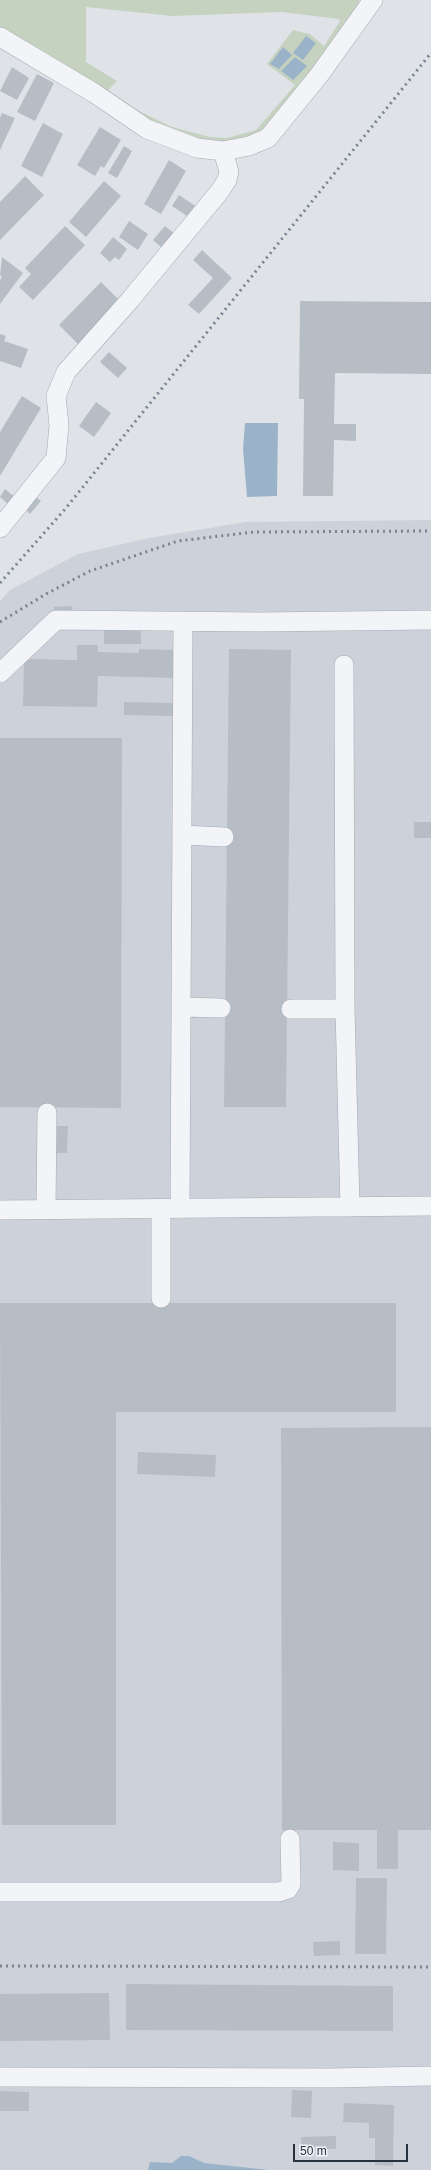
<!DOCTYPE html>
<style>
body{margin:0}
#map{position:relative;width:431px;height:2170px;overflow:hidden;background:#dfe3e8;font-family:Helvetica,sans-serif}
canvas{display:block}
.scale{position:absolute;left:293px;top:2144px;width:115px;height:18px;box-sizing:border-box;border:2px solid #28323f;border-top:0;padding-left:5px;font-size:12px;line-height:14px;white-space:nowrap;color:#28323f;-webkit-text-stroke:3px #eff2f6;paint-order:stroke}
</style>
<div id="map">
<canvas width="431" height="2170"></canvas>
<div class="scale">50 m</div>
</div>
<script>
const ctx = document.querySelector('canvas').getContext('2d');
ctx.lineJoin = 'round';
function fill(path, color) { ctx.fillStyle = color; ctx.fill(path, 'evenodd'); }
const poly = rows => new Path2D(rows.map(r => 'M' + r).join(''));
function strokePath(path, color, width, dash) { ctx.strokeStyle = color; ctx.lineWidth = width; ctx.lineCap = dash ? 'butt' : 'round'; ctx.setLineDash(dash || []); ctx.stroke(path); }
const built = poly([
 [431,520,431,2170,0,2170,0,601,10,590,78,554,149,538,246,522]
]);
const green = poly([
 [0,0,359,0,360,4,288,103,262,133,220,145,154,125,0,29],
 [86,7,172,16,282,12,339,19,340,21,324,46,310,34,293,30,267,64,295,85,256,130,227,138,210,137,172,127,139,111,108,90,117,81,86,62]
]);
const water = poly([
 [306,36,316,43,303,60,293,53],
 [283,47,292,55,279,69,270,64],
 [295,57,307,66,293,80,281,71],
 [245,423,278,423,277,496,247,497,243,449],
 [181,2156,189,2156,204,2163,269,2170,148,2170,150,2162,172,2163]
]);
const building = poly([
 [12,67,29,78,17,100,0,91],
 [37,74,54,83,35,121,17,112],
 [2,113,15,118,0,150,0,118],
 [43,123,63,134,42,177,21,166],
 [100,127,121,140,104,168,101,166,95,176,77,165],
 [124,146,132,151,117,178,108,173],
 [169,160,186,171,161,214,144,204],
 [25,176,44,195,0,240,0,202],
 [104,181,121,196,86,237,69,222],
 [179,195,197,207,190,218,172,206],
 [129,221,148,234,138,250,119,237],
 [65,226,85,245,33,300,19,287,31,274,25,268],
 [165,226,175,234,163,249,153,240],
 [113,237,127,249,119,260,115,257,110,262,100,253],
 [202,250,232,278,199,314,188,305,213,278,193,260],
 [2,257,23,273,0,304,0,280,2,277,0,275],
 [101,282,120,301,78,344,59,325],
 [300,301,431,302,431,374,335,373,334,424,356,424,356,441,334,440,333,496,303,496,304,399,299,399],
 [0,334,6,336,4,341,28,349,21,368,0,361],
 [109,352,127,368,118,378,100,362],
 [22,396,41,408,0,476,0,432],
 [96,402,111,413,94,437,79,426],
 [5,489,17,499,10,506,0,497],
 [34,495,41,501,30,514,23,507],
 [72,606,72,614,54,614,54,607],
 [104,626,141,626,141,644,104,644],
 [77,645,98,645,98,652,139,653,139,649,175,650,175,678,98,676,97,707,23,706,24,659,77,660],
 [229,649,291,650,286,1107,224,1107],
 [124,702,173,703,173,716,124,715],
 [0,738,122,738,121,1108,0,1107],
 [414,822,431,822,431,838,414,838],
 [57,1126,68,1126,67,1153,56,1153],
 [0,1303,396,1303,396,1412,116,1412,116,1825,2,1825],
 [431,1427,431,1830,398,1830,398,1869,377,1869,377,1830,282,1830,281,1428],
 [138,1452,216,1455,215,1477,137,1474],
 [333,1842,359,1843,359,1871,333,1870],
 [356,1878,387,1878,386,1954,355,1954],
 [340,1941,340,1955,314,1956,313,1942],
 [126,1984,393,1986,393,2031,126,2030],
 [109,1993,110,2040,0,2041,0,1994],
 [292,2090,312,2091,311,2118,291,2117],
 [0,2091,29,2092,29,2111,0,2111],
 [344,2103,394,2105,393,2166,375,2165,375,2138,369,2138,369,2123,343,2122],
 [336,2136,336,2149,326,2149,326,2146,302,2147,301,2137]
]);
const minor = poly([
 [0,37,94,93,147,129,197,148,223,151,249,146,268,138,320,74,373,0],
 [0,528,56,458,59,425,56,396,66,372,130,300,220,191,227,180,229,172,223,151],
 [344,665,345,1009,350,1207],
 [0,673,56,620,260,622,431,620],
 [182,835,224,837],
 [181,1007,221,1008],
 [291,1009,345,1009],
 [161,1209,161,1298],
 [180,1209,183,621],
 [0,1210,431,1206],
 [46,1210,47,1113],
 [0,1892,279,1892,288,1889,291,1884,290,1839],
 [0,2077,331,2078,431,2076]
]);
const rail = poly([
 [0,583,66,508,431,53],
 [0,622,46,594,90,571,178,541,254,532,431,531],
 [0,1966,431,1967]
]);
fill(built, '#cdd2da');
fill(green, '#c6d2c0');
fill(water, '#9ab3c8');
fill(building, '#b6bdc5');
strokePath(minor, '#a4aab2', 20);
strokePath(minor, '#f2f4f7', 19);
strokePath(rail, '#798392', 3, [2, 4]);
</script>
